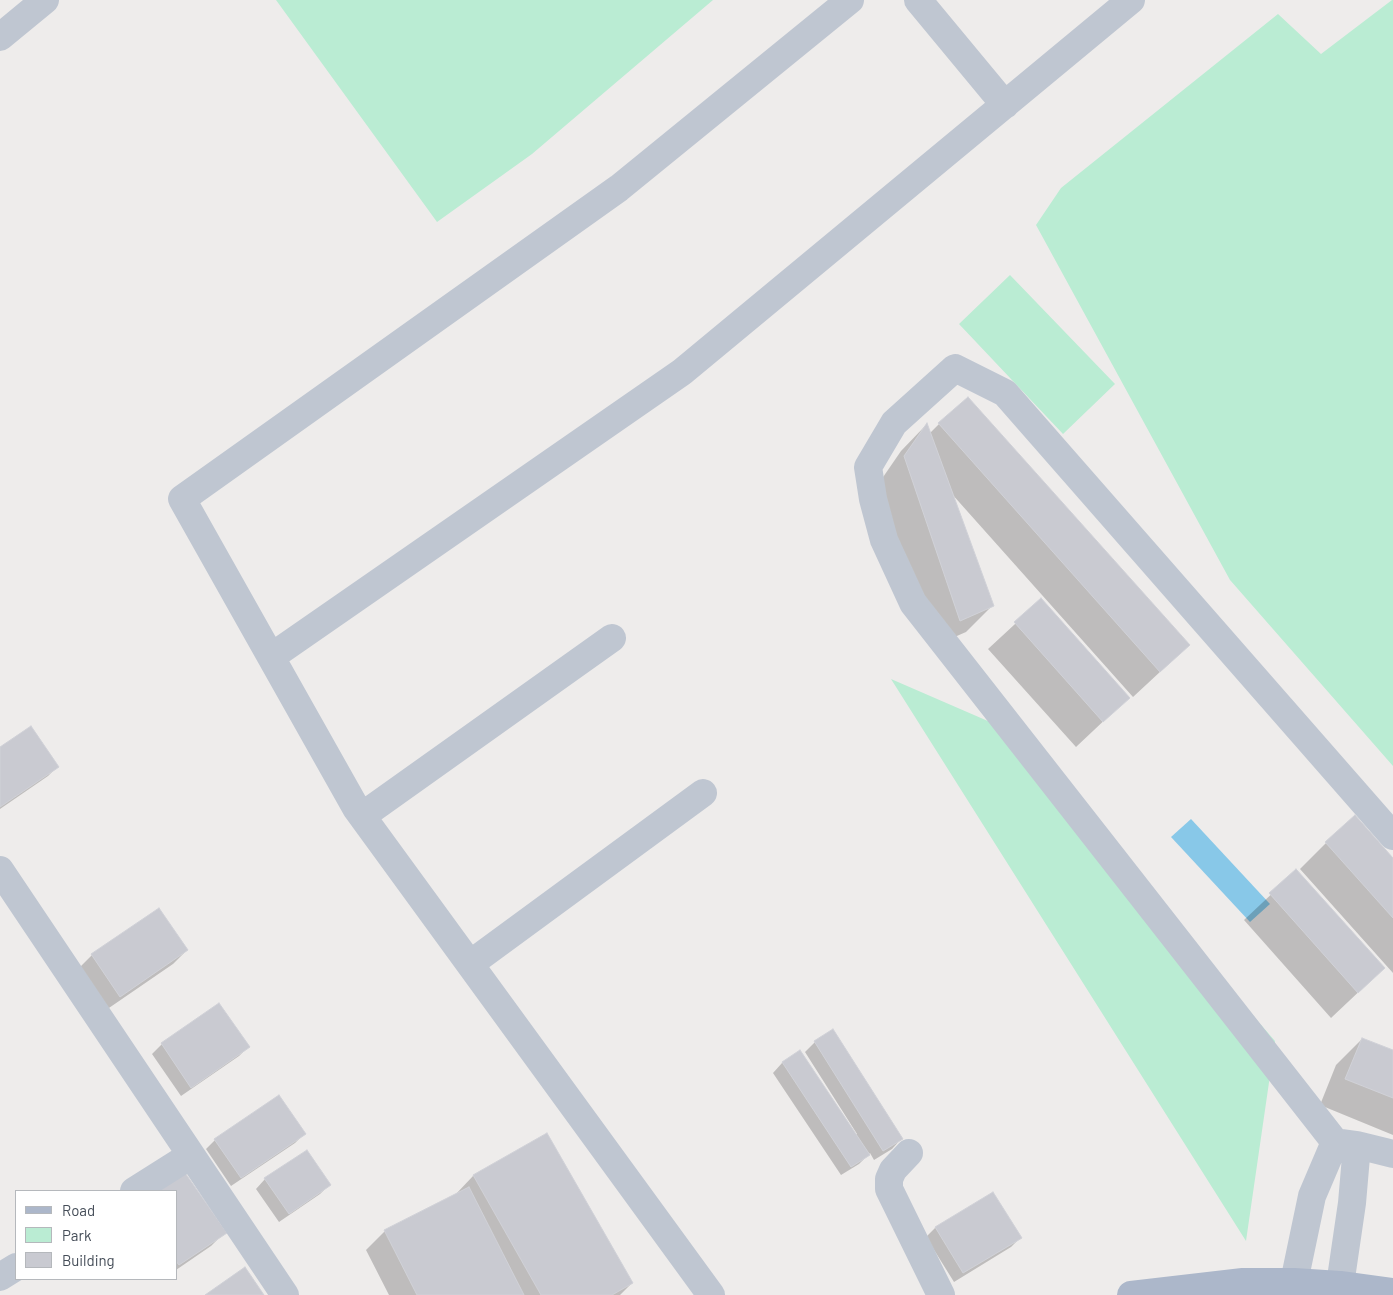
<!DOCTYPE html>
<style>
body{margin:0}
#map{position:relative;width:1393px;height:1295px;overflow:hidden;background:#eeeceb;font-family:Barlow,sans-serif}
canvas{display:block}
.legend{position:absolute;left:15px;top:1190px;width:162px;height:90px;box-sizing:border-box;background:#fff;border:1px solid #b5b8bc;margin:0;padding:6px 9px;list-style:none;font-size:15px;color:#454d58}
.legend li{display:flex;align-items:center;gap:10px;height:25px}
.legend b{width:25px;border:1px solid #b5b8bc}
</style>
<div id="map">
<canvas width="1393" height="1295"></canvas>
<ul class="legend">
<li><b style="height:6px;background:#acb7ca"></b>Road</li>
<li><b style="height:14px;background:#baecd3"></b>Park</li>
<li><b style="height:14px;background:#c9cad1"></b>Building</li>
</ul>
</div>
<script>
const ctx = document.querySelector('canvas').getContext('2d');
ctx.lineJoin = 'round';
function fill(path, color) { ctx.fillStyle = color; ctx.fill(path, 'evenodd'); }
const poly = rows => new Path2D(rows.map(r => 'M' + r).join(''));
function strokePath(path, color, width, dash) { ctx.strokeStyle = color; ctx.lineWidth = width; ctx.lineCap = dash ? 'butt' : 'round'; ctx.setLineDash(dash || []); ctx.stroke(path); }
const green = poly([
 [276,0,713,0,532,154,437,222],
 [1392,0,1393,0,1393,766,1230,580,1036,225,1061,188,1278,14,1321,54],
 [1010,275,1115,384,1063,434,959,324],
 [891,679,1004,728,1275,1041,1246,1241]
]);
const water = poly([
 [1191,819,1270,904,1250,922,1171,837]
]);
const shadow = poly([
 [939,424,1189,645,1133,697,951,493,992,606,966,632,934,646,879,483,901,451,926,425,929,434],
 [1041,600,1128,698,1076,747,988,649],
 [0,749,57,767,48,776,0,809],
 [1326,843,1393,860,1393,973,1300,869],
 [1296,871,1384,968,1331,1018,1244,920],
 [187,950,173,964,106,1010,78,969,92,955],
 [219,1005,248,1047,239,1056,181,1096,152,1054,162,1044],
 [832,1031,901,1139,892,1149,874,1160,870,1153,859,1164,841,1175,773,1073,782,1063,800,1052,855,1135,857,1134,805,1052,815,1042],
 [1362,1039,1393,1052,1393,1135,1320,1105,1336,1065],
 [304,1134,295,1143,231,1186,206,1149,215,1140],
 [547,1135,632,1283,620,1295,389,1295,366,1250,385,1231,455,1195,473,1176],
 [181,1168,225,1232,211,1246,176,1270,176,1191,147,1191],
 [265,1179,329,1185,320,1194,279,1222,256,1189],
 [993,1193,1020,1238,1011,1247,954,1282,926,1237,935,1228]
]);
const building = poly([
 [968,397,1190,645,1160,672,938,423,968,397],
 [927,423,994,606,960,621,904,456,927,423],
 [1041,598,1130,698,1103,722,1014,622,1041,598],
 [31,726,59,767,0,807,0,747,31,726],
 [1355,815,1393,858,1393,918,1325,842,1355,815],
 [1296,869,1385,968,1358,993,1269,893,1296,869],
 [159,908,188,950,120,997,91,954,159,908],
 [219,1003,250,1047,191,1088,161,1043,219,1003],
 [833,1029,903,1139,883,1151,814,1041,833,1029],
 [1362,1038,1393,1050,1393,1098,1345,1079,1362,1038],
 [800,1050,870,1155,851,1167,782,1062,800,1050],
 [279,1095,306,1134,241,1178,214,1139,279,1095],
 [547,1133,633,1283,612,1295,541,1295,473,1175,547,1133],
 [307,1150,331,1185,289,1214,264,1178,307,1150],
 [181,1167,227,1233,179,1265,176,1261,176,1191,145,1191,181,1167],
 [469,1187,524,1295,417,1295,384,1230,469,1187],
 [993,1192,1022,1238,963,1273,935,1227,993,1192],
 [245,1267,264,1295,205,1295,245,1267]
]);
const minor = poly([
 [918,0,1005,105],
 [0,37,45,0],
 [271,657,682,372,1131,0],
 [362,816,612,638],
 [0,870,285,1295],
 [470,964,703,793],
 [1357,1145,1393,1154],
 [909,1153,893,1170,889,1179,889,1189,941,1295],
 [134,1191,191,1155],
 [0,1277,16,1267],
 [1294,1282,1312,1196,1335,1142],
 [1340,1285,1352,1203,1357,1145,1335,1142,913,603,884,540,873,499,868,467,894,423,955,368,1005,393,1393,836],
 [711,1295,356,808,182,499,619,188,850,0]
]);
const major = poly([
 [1131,1295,1243,1282,1294,1282,1340,1285,1393,1292]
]);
fill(green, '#baecd3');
fill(water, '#88c8e8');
fill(shadow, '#0003');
fill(building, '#c9cad1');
strokePath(building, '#d0d1d7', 1);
strokePath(minor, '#bfc6d1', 28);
strokePath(major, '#acb7ca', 28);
</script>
